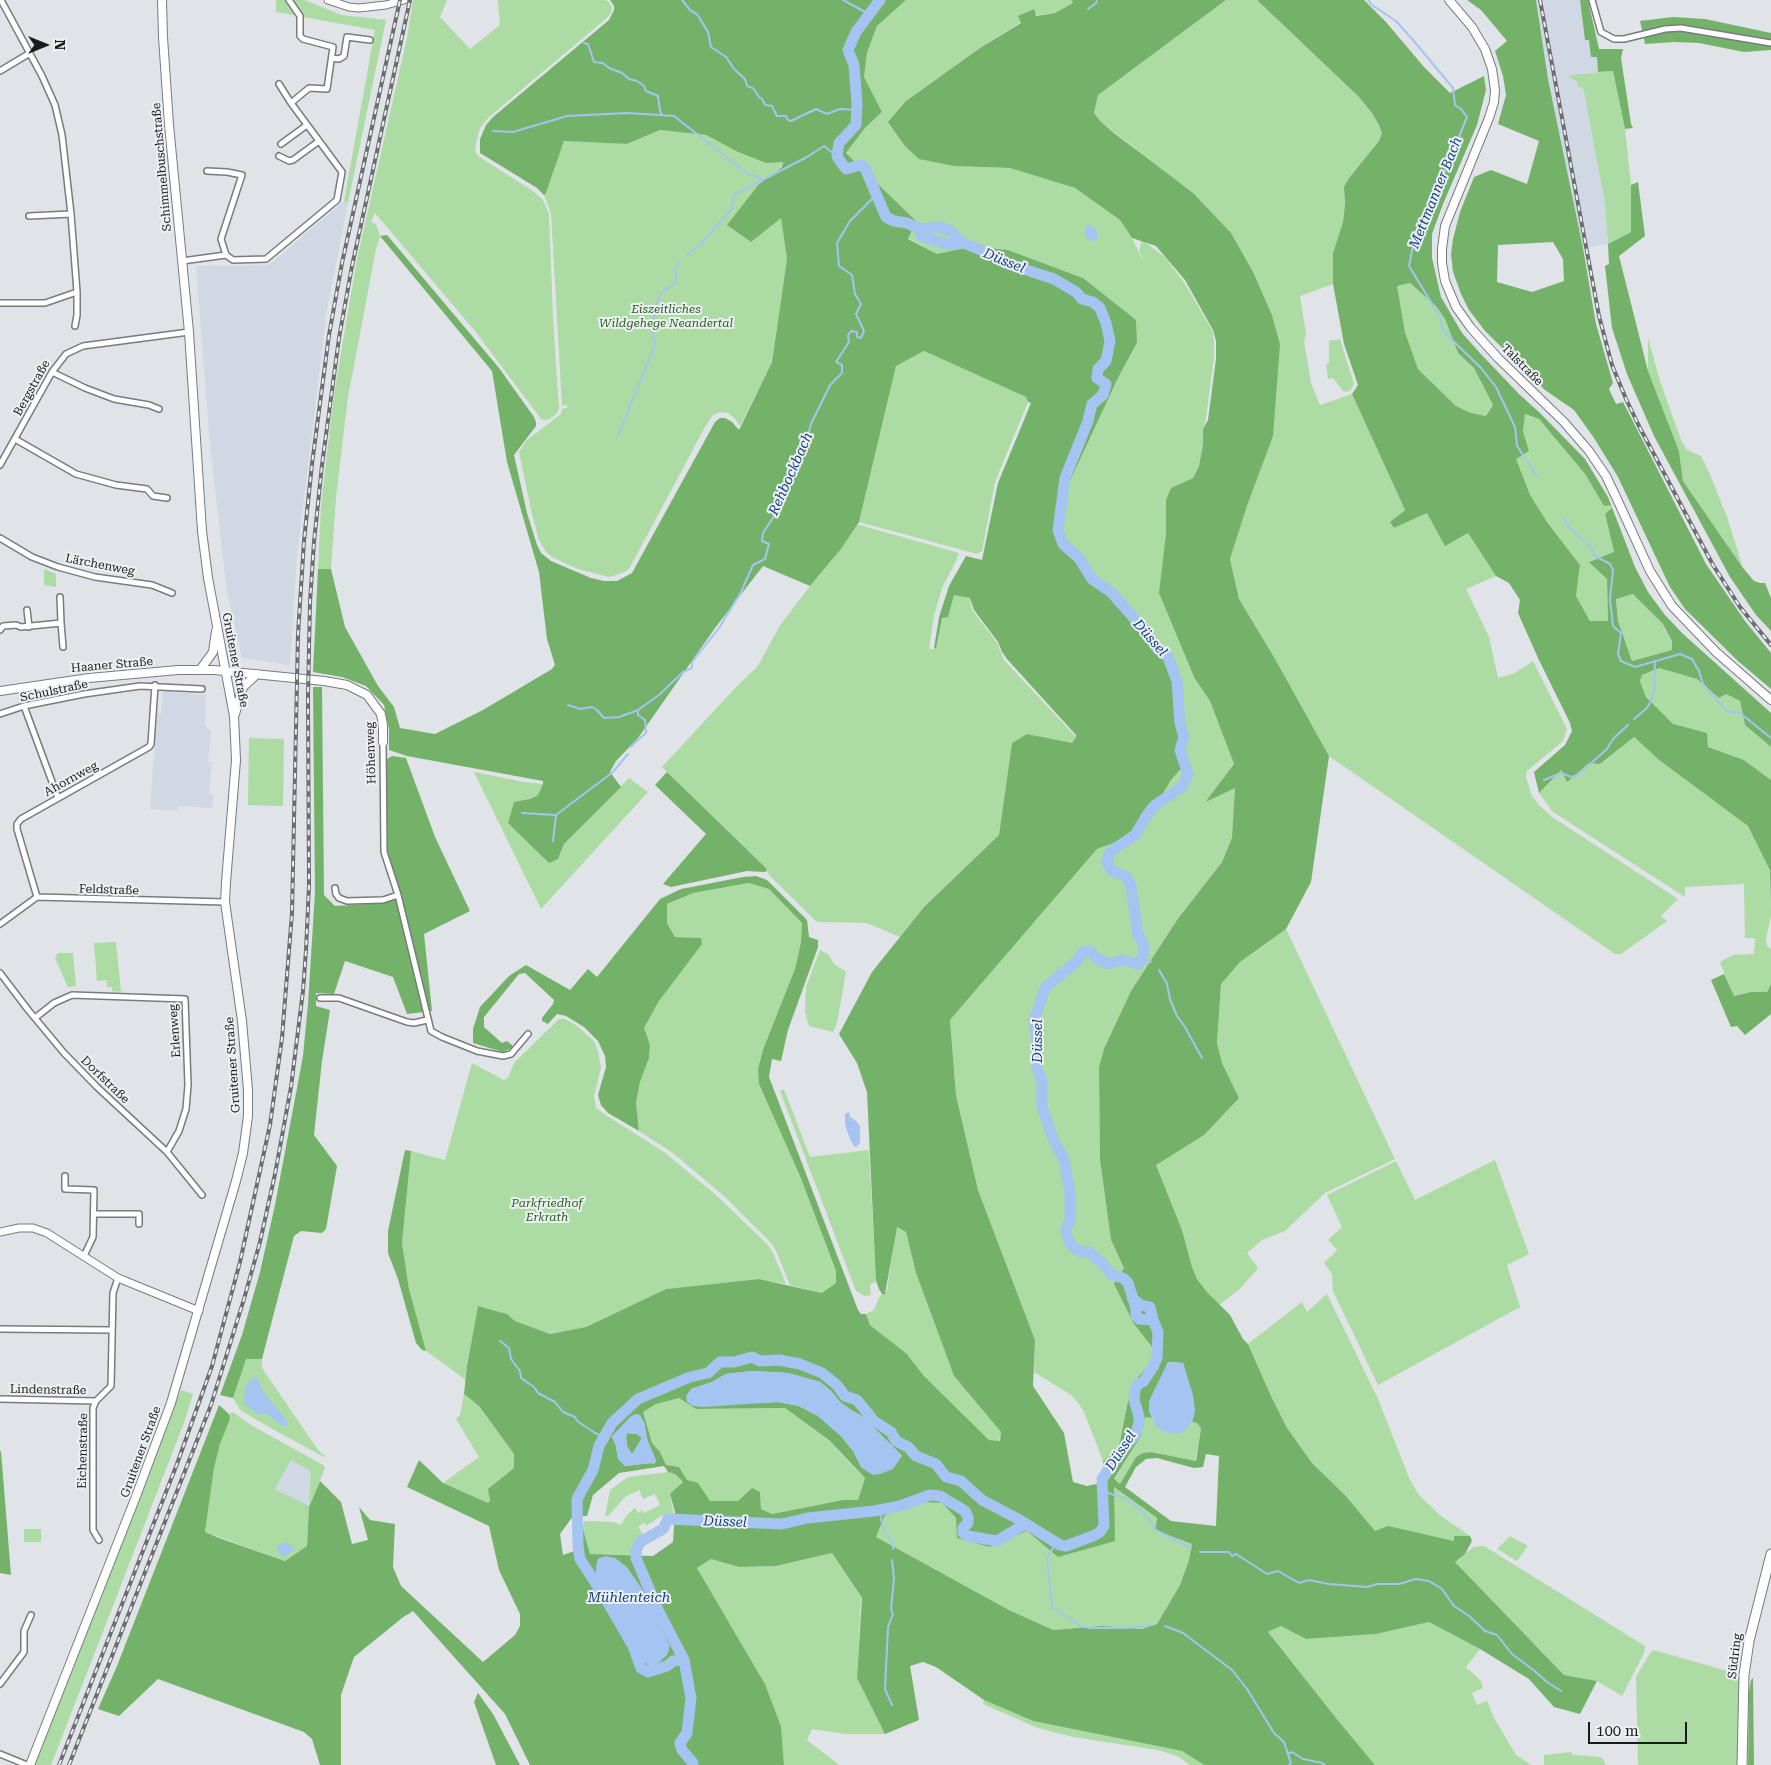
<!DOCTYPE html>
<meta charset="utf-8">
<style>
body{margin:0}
#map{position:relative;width:1771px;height:1765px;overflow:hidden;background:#e0e3e7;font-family:"Roboto Serif",serif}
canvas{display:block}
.north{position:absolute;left:20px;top:20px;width:50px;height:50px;-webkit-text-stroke:4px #edf0f4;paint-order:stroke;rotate:90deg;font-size:14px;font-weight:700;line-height:20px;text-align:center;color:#1a1b1d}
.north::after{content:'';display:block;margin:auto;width:18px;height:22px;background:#1a1b1d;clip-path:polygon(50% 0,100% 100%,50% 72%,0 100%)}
.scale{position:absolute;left:1588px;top:1722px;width:99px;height:22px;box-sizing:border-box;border:2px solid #1a1b1d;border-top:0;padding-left:6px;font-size:15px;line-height:18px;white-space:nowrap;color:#1a1b1d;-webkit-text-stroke:4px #edf0f4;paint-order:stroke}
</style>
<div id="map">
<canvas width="1771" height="1765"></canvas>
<div class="north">N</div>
<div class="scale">100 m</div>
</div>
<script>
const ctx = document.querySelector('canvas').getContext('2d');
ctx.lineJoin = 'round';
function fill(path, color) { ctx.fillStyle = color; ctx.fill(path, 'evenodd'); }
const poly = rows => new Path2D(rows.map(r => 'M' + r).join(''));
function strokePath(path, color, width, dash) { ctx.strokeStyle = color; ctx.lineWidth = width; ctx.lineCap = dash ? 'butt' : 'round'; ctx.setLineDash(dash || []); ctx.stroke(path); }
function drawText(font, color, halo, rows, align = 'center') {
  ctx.font = font + ' "Roboto Serif",serif'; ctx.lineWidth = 4; ctx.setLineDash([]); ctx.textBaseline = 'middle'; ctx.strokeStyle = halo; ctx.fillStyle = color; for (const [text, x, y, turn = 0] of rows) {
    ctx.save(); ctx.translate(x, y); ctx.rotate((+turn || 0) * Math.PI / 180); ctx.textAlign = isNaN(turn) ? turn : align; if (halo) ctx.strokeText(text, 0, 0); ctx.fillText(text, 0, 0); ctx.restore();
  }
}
const built = poly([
 [1536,0,1580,0,1585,40,1589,40,1597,57,1598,72,1570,75,1570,77,1578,82,1578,87,1583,86,1605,203,1608,244,1583,248,1548,79],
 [344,201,348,203,327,309,297,556,290,665,242,658,227,592,210,446,196,266,269,265],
 [163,691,206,695,205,724,211,733,208,762,212,762,209,794,214,795,212,808,179,806,178,811,150,809,157,713,161,713],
 [291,1460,312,1471,309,1507,275,1489]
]);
const green = poly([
 [276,0,304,0,342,15,386,20,348,203,344,201,375,30,276,12],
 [413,0,447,0,440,17,470,49,500,25,498,0,605,0,608,1,612,7,611,12,608,17,488,118,480,128,476,143,475,151,478,156,533,191,543,200,547,209,549,214,553,318,559,409,558,412,550,419,545,420,541,419,475,331,375,213,371,222,376,224,380,236,376,249,348,397,336,497,331,569,318,569,321,506,334,394,357,259,407,38],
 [906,0,1071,0,1073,3,1055,13,1018,17,1021,22,980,48,906,101,954,166,1010,168,1075,188,1120,220,1132,238,1143,261,1139,250,1142,240,1165,257,1185,284,1212,330,1214,340,1214,358,1205,425,1203,429,1203,444,1199,466,1193,478,1171,488,1166,500,1166,534,1195,679,1210,701,1234,764,1206,801,1208,801,1236,787,1232,839,1222,862,1177,920,1131,991,1099,1067,1100,1160,1111,1240,1124,1268,1134,1324,1153,1347,1151,1363,1138,1377,1128,1401,1118,1451,1103,1461,1084,1412,1079,1404,1071,1395,1034,1372,1035,1340,978,1190,956,1095,950,1020,1097,849,1139,834,1171,780,1186,763,1127,608,1061,547,1069,483,1119,376,1137,344,1083,278,1008,250,974,246,937,254,908,238,916,221,846,153,865,128,882,112,864,77,867,53,877,26],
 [1226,0,1257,0,1359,97,1372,113,1379,125,1382,133,1379,141,1349,178,1344,196,1345,204,1343,222,1333,253,1333,284,1300,296,1306,334,1304,341,1311,383,1320,405,1352,394,1405,510,1391,522,1394,528,1427,513,1468,533,1496,576,1466,589,1489,637,1498,678,1515,673,1533,661,1567,729,1563,741,1527,771,1526,777,1532,796,1539,805,1552,817,1678,899,1661,916,1667,921,1621,954,1615,954,1329,756,1274,657,1239,599,1230,559,1248,503,1280,344,1272,315,1254,274,1136,149,1101,122,1094,113,1098,95],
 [1613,71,1625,129,1631,185,1631,232,1608,244,1605,203,1583,87,1578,87,1577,82,1570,77,1569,75],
 [660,130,706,135,738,152,766,163,783,161,782,166,759,184,781,217,787,259,772,362,740,426,734,418,728,413,720,412,713,415,705,427,629,569,622,573,609,577,578,569,552,557,546,552,539,540,532,514,519,452,527,440,561,414,562,409,567,408,567,405,562,406,551,213,544,195,546,193,564,141,627,144],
 [1410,283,1436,306,1445,319,1458,353,1474,368,1493,405,1486,416,1471,413,1456,406,1418,369,1405,332,1397,286],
 [1648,338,1660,381,1681,440,1687,450,1701,456,1708,470,1727,517,1743,568,1683,481,1679,451,1648,371],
 [1340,339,1354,384,1350,391,1344,392,1333,378,1328,379,1326,364,1329,363,1329,341],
 [924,351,1026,397,1028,402,995,482,982,551,977,554,859,522,896,366],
 [1524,414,1539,419,1585,474,1604,506,1610,504,1612,509,1605,514,1614,553,1590,561,1607,579,1608,621,1590,621,1576,596,1580,565,1547,522,1530,496,1515,459,1529,451,1523,431],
 [856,524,959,553,956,561,942,588,934,616,929,649,936,649,942,617,948,617,954,595,970,598,972,610,997,643,1004,660,1076,737,1072,744,1027,734,1012,743,999,835,924,907,900,937,867,923,817,922,769,875,766,868,662,767,738,685,758,666,779,627,810,586,841,549],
 [44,569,56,574,56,587,44,585],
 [1634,594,1663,624,1672,641,1672,650,1632,661,1618,621,1616,598],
 [1659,668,1697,679,1719,698,1726,694,1740,701,1745,725,1771,747,1771,780,1744,760,1708,747,1707,733,1673,725,1646,697,1640,681,1642,675],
 [1634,737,1659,760,1748,826,1770,872,1771,915,1766,939,1767,946,1771,949,1771,984,1767,992,1751,992,1733,996,1720,962,1733,955,1754,954,1755,938,1745,938,1744,884,1685,887,1685,897,1553,812,1539,793,1561,769,1567,781,1589,762,1600,764],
 [249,738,284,739,283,806,248,805],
 [474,772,524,782,543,784,538,795,530,799,514,803,558,859,564,844,629,778,648,792,541,909],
 [750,883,769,889,802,923,801,942,795,969,759,1084,800,1176,836,1271,836,1283,822,1293,790,1285,776,1251,772,1244,724,1196,673,1153,639,1131,636,1103,640,1082,649,1058,650,1045,643,1028,659,1001,701,938,675,937,667,923,667,904,693,893],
 [1286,929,1395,1159,1325,1193,1285,1231,1262,1240,1247,1253,1258,1268,1240,1289,1219,1305,1207,1292,1197,1279,1192,1267,1182,1230,1156,1165,1239,1098,1222,1063,1217,1043,1221,983,1240,962],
 [116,942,121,992,112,991,112,987,107,987,107,980,97,981,94,943],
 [820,950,829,955,834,964,846,972,837,1023,833,1032,809,1026,805,1012,806,987],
 [58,953,73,953,76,986,68,987,55,958],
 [559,1019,565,1019,577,1026,593,1040,598,1051,601,1068,594,1096,596,1108,604,1114,664,1152,717,1196,768,1245,773,1253,786,1284,759,1279,666,1289,586,1327,550,1334,515,1321,507,1314,478,1306,467,1366,466,1380,426,1351,409,1289,402,1243,411,1151,445,1160,472,1063,504,1080,508,1078,514,1063],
 [784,1089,810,1157,869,1150,876,1281,870,1285,871,1295,865,1296,856,1291,780,1091],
 [1495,1160,1529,1254,1507,1265,1520,1307,1378,1385,1333,1291,1332,1274,1324,1263,1337,1250,1328,1240,1342,1227,1327,1195,1396,1161,1415,1200],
 [896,1227,906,1232,916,1273,954,1376,1001,1432,999,1441,989,1440,924,1376,907,1354,870,1325,866,1314,874,1310,879,1298,882,1294,885,1294,887,1290],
 [1327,1294,1378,1399,1409,1478,1419,1495,1441,1516,1470,1536,1454,1536,1454,1541,1410,1532,1375,1531,1345,1495,1312,1463,1287,1428,1271,1396,1248,1344,1302,1302,1307,1312],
 [245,1359,262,1359,262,1368,318,1450,325,1456,324,1457,274,1430,240,1410,233,1398],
 [181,1390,193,1394,185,1420,92,1660,51,1765,34,1765],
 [464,1394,479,1406,514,1454,514,1468,489,1489,490,1501,488,1503,443,1483,479,1457,456,1419,460,1415],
 [679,1398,696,1409,785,1408,829,1440,845,1458,865,1478,858,1500,843,1500,772,1514,761,1509,760,1493,738,1501,710,1502,698,1484,687,1480,679,1467,666,1465,660,1452,652,1443,642,1412,656,1404],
 [233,1412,251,1425,323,1465,325,1468,309,1507,307,1546,285,1561,205,1532,214,1468,220,1444,230,1419,229,1414],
 [291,1460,311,1471,309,1506,275,1489],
 [1145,1417,1152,1418,1156,1426,1184,1432,1192,1422,1197,1423,1201,1428,1195,1461,1151,1452,1136,1457,1120,1484,1114,1480,1141,1436],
 [668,1472,675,1474,683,1482,670,1494,674,1517,661,1516,646,1526,644,1523,638,1527,644,1536,635,1546,633,1555,590,1554,582,1525,585,1521,614,1522,621,1525,626,1516,635,1508,638,1513,642,1510,644,1513,660,1505,655,1494,643,1499,639,1490,625,1497,608,1516,605,1516,610,1490,628,1477],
 [1114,1487,1157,1518,1155,1530,1193,1544,1189,1560,1180,1585,1157,1624,1143,1629,1102,1626,1053,1630,1009,1610,876,1537,885,1515,922,1502,942,1503,956,1518,990,1547,1027,1531],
 [24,1529,41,1529,41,1542,24,1542],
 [1510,1536,1528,1546,1517,1561,1497,1549],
 [1484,1546,1645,1646,1644,1653,1622,1696,1597,1681,1564,1675,1455,1562,1474,1547],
 [832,1553,861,1597,857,1678,885,1734,845,1734,812,1729,807,1740,839,1765,784,1765,781,1726,765,1684,697,1568,711,1559,739,1567,776,1566],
 [1429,1622,1480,1649,1466,1667,1481,1681,1483,1688,1472,1693,1477,1705,1487,1701,1494,1718,1516,1755,1531,1765,1375,1765,1336,1718,1268,1632,1281,1626,1307,1639,1376,1634],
 [1654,1650,1734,1673,1739,1679,1737,1765,1638,1765,1636,1677,1650,1653],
 [984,1700,1033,1721,1182,1751,1204,1765,1190,1765,1177,1756,1158,1750,1073,1737,1038,1728,983,1704],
 [1572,1752,1572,1755,1593,1756,1602,1758,1606,1765,1544,1765,1544,1755]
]);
const forest = poly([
 [610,0,906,0,877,26,867,53,864,77,882,112,865,128,846,153,916,221,908,239,937,254,974,246,1008,250,1083,278,1136,320,1137,343,1119,376,1069,483,1061,546,1127,608,1179,679,1186,763,1171,780,1139,834,1097,849,950,1020,956,1095,978,1190,1035,1340,1033,1386,1064,1433,1073,1482,1087,1486,1105,1482,1103,1461,1118,1451,1128,1401,1138,1377,1151,1363,1153,1348,1134,1324,1114,1284,1124,1268,1111,1240,1100,1160,1099,1067,1104,1049,1131,991,1177,920,1222,862,1232,838,1235,788,1208,801,1206,801,1234,764,1210,701,1195,679,1159,593,1166,534,1166,500,1171,488,1193,478,1199,466,1203,444,1203,429,1208,420,1216,359,1216,341,1213,330,1185,280,1156,246,1132,238,1120,220,1075,188,1010,168,954,166,919,159,905,146,888,122,906,101,980,48,1021,23,1018,16,1034,9,1036,16,1055,13,1073,3,1071,0,1226,0,1098,95,1094,113,1101,122,1114,133,1193,193,1231,233,1254,274,1272,315,1280,344,1273,436,1248,503,1230,559,1239,599,1274,657,1329,756,1311,882,1286,929,1240,962,1221,984,1217,1043,1222,1063,1239,1098,1204,1135,1156,1165,1182,1230,1192,1267,1197,1279,1207,1292,1230,1315,1243,1339,1248,1344,1271,1396,1287,1428,1312,1463,1345,1495,1375,1531,1388,1526,1454,1541,1454,1536,1470,1536,1472,1541,1465,1554,1455,1562,1564,1675,1597,1681,1580,1714,1554,1707,1529,1679,1480,1649,1429,1622,1376,1634,1306,1639,1281,1626,1268,1632,1336,1718,1375,1765,1204,1765,1182,1751,1033,1721,984,1700,936,1667,923,1662,910,1666,919,1720,885,1734,857,1678,862,1598,832,1553,776,1566,739,1567,711,1559,697,1568,765,1684,781,1726,784,1765,530,1765,505,1714,413,1611,402,1618,354,1657,341,1695,341,1765,320,1765,312,1739,304,1732,158,1679,119,1716,98,1709,117,1666,219,1405,229,1414,230,1419,220,1444,214,1468,205,1532,219,1538,285,1561,307,1546,309,1507,320,1481,341,1502,352,1544,368,1540,359,1507,370,1520,395,1524,393,1567,401,1586,483,1662,515,1635,520,1626,520,1614,499,1570,489,1526,407,1487,419,1460,443,1483,488,1503,490,1501,488,1489,514,1468,514,1454,479,1406,464,1394,467,1366,478,1306,507,1314,515,1321,550,1334,586,1327,666,1289,759,1279,822,1293,836,1283,836,1271,800,1176,759,1084,758,1069,763,1050,795,969,801,942,802,923,769,889,749,883,693,893,667,904,667,923,675,937,701,938,702,944,659,1001,644,1028,650,1045,649,1058,640,1082,636,1103,639,1131,608,1113,601,1105,598,1095,606,1067,605,1056,598,1041,584,1027,566,1016,557,1014,548,1024,542,1021,542,1018,553,1004,554,1000,525,973,519,974,484,1017,484,1027,502,1043,507,1041,512,1045,512,1048,503,1052,473,1043,473,1029,480,1007,509,976,526,965,570,990,588,969,597,977,660,899,681,889,743,877,756,876,767,880,807,920,809,937,818,940,818,947,788,1030,781,1061,772,1059,769,1077,858,1310,861,1314,866,1314,870,1325,907,1354,924,1376,989,1440,1000,1441,1001,1432,954,1376,916,1273,906,1232,897,1227,885,1294,882,1294,879,1289,876,1281,867,1092,857,1063,839,1034,872,972,924,907,999,835,1012,743,1027,734,1072,743,1076,737,1076,735,1007,659,1002,652,998,642,974,610,970,598,954,595,948,617,942,618,936,649,934,648,939,617,949,586,966,556,982,560,998,483,1031,403,1028,402,1026,397,924,351,896,366,859,522,841,549,810,586,763,566,715,628,638,738,616,761,610,772,621,787,564,844,558,859,549,863,508,823,514,802,530,799,538,795,543,784,543,781,407,756,389,750,389,729,384,705,366,686,342,677,313,672,318,569,331,569,345,627,378,686,394,707,400,728,435,734,483,710,552,669,555,665,547,639,539,572,507,462,492,371,380,236,387,235,499,368,534,417,536,422,536,426,514,455,527,513,537,545,541,553,551,561,591,578,604,581,617,581,632,573,715,422,720,418,725,418,732,422,739,430,772,362,787,259,781,218,751,242,727,225,759,184,782,167,783,162,766,163,738,152,706,135,660,130,627,144,564,141,546,193,544,195,537,188,480,153,480,139,486,125,493,117,609,20,614,10,614,6],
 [1168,1362,1183,1363,1195,1410,1192,1422,1197,1423,1201,1428,1196,1461,1151,1452,1143,1453,1136,1457,1120,1484,1114,1479,1141,1436,1145,1417,1152,1418,1149,1411],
 [752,1371,788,1373,820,1382,831,1391,840,1402,851,1410,862,1416,902,1456,862,1468,853,1451,841,1436,818,1416,799,1406,778,1402,758,1403,691,1389,712,1382,726,1374],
 [679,1398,696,1409,785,1408,829,1440,865,1478,858,1500,843,1500,772,1514,761,1509,760,1492,752,1488,738,1501,710,1501,698,1483,687,1480,679,1467,666,1465,660,1452,652,1443,643,1412,656,1404],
 [644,1422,647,1439,656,1461,654,1464,651,1463,625,1466,618,1458,616,1446,612,1437],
 [1206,1454,1219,1456,1216,1526,1171,1521,1125,1487,1136,1467,1146,1459,1157,1458,1194,1468,1203,1467],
 [664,1466,668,1472,675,1474,683,1482,670,1494,675,1512,673,1542,653,1556,590,1554,582,1525,575,1525,577,1550,563,1555,560,1534,573,1516,587,1516,593,1495,619,1473],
 [1114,1487,1157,1518,1155,1530,1192,1544,1189,1560,1180,1585,1157,1624,1142,1629,1102,1626,1053,1630,1009,1610,876,1537,885,1515,922,1502,942,1503,956,1518,957,1538,990,1547,1027,1531,1058,1557,1115,1541],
 [596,1576,669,1651,654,1666,619,1613],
 [1257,0,1364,0,1386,22,1424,67,1450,93,1484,76,1486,90,1477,125,1443,204,1432,234,1432,258,1441,297,1462,333,1479,352,1519,394,1540,413,1585,459,1608,497,1635,567,1648,592,1665,615,1682,633,1771,713,1771,747,1745,725,1740,701,1726,694,1719,698,1697,679,1659,668,1642,675,1640,681,1646,697,1673,724,1707,733,1708,747,1744,760,1771,780,1771,907,1770,871,1748,826,1659,760,1634,737,1600,764,1589,763,1567,782,1561,770,1539,793,1534,772,1565,745,1572,731,1570,723,1538,658,1518,613,1520,600,1509,583,1496,576,1468,533,1445,546,1427,513,1394,528,1390,522,1405,510,1352,394,1358,385,1344,344,1333,284,1333,253,1343,222,1345,204,1344,187,1349,178,1379,141,1382,133,1379,125,1372,113,1359,97],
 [1410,283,1436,306,1445,319,1458,353,1474,368,1493,405,1486,416,1471,413,1456,406,1418,369,1405,332,1397,286],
 [1525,414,1539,419,1585,474,1604,506,1610,505,1612,508,1605,514,1614,552,1589,562,1607,579,1608,621,1590,621,1576,596,1580,565,1547,522,1530,495,1516,459,1529,451,1523,431],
 [1633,594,1663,624,1672,641,1672,650,1632,661,1618,621,1616,599],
 [1467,0,1536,0,1548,79,1583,248,1596,324,1613,383,1609,389,1616,404,1623,402,1706,564,1745,621,1771,653,1771,689,1738,661,1685,609,1670,587,1618,477,1594,438,1574,410,1545,390,1485,331,1469,310,1461,294,1453,272,1451,254,1453,239,1460,212,1474,177,1491,170,1527,184,1539,141,1498,124,1506,95,1503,76,1495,51,1507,41,1481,10],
 [1553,242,1563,259,1564,281,1532,292,1497,282,1498,245],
 [1580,0,1588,0,1599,49,1623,49,1621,58,1631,124,1633,128,1625,129,1613,71,1598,72,1597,57,1591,57,1589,40,1585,40],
 [1673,17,1705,19,1771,33,1771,50,1744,52,1699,43,1674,42,1645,44,1640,21],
 [1638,182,1645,236,1619,256,1648,371,1679,451,1683,481,1743,568,1754,581,1760,583,1765,583,1771,598,1771,631,1756,615,1730,577,1654,436,1627,374,1612,328,1605,266,1609,264,1608,244,1631,232,1631,185],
 [313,687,322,687,324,895,335,906,385,903,402,896,391,868,386,840,387,759,392,756,406,758,435,837,470,911,424,934,432,1011,407,1014,393,977,345,961,334,994,316,993,316,1006,330,1010,322,1061,314,1135,337,1166,326,1229,322,1233,301,1231,294,1236,262,1359,246,1359,233,1398,220,1395,242,1335,260,1272,275,1205,303,1056,308,1004,315,892],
 [667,772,766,868,767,871,764,872,747,871,671,887,663,884,706,834,655,785],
 [1724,974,1734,996,1751,992,1767,992,1771,984,1771,1014,1745,1035,1737,1026,1731,1027,1711,980],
 [405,1150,411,1151,402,1243,409,1289,426,1351,422,1350,416,1343,398,1279,388,1253,388,1231],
 [627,1433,637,1434,642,1438,632,1455,627,1446,626,1438],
 [0,1451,1,1451,11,1575,0,1573],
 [1753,1678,1754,1765,1748,1765,1749,1692,1751,1680],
 [478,1693,493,1714,520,1765,496,1765,474,1702]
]);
const water = poly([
 [1090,225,1097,231,1098,239,1094,241,1089,240,1085,235,1086,226],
 [849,1112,850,1117,856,1121,860,1126,860,1143,856,1147,854,1146,850,1139,845,1125,845,1114],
 [1168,1362,1183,1363,1193,1395,1195,1410,1192,1422,1184,1432,1172,1434,1162,1431,1156,1426,1149,1411,1149,1401],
 [752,1371,788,1373,820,1382,831,1391,840,1402,851,1410,862,1416,902,1456,893,1469,880,1474,873,1475,862,1468,853,1451,841,1436,818,1416,799,1406,778,1402,703,1407,693,1406,687,1402,686,1396,691,1389,712,1382,726,1374],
 [255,1377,259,1381,262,1390,287,1421,287,1426,282,1426,266,1413,259,1415,245,1405,244,1398,246,1387,250,1380],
 [636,1414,640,1415,644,1422,647,1439,656,1461,654,1464,651,1463,625,1466,618,1459,616,1446,612,1436,631,1416],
 [627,1433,637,1434,642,1438,632,1454,627,1446,626,1438],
 [286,1542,294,1548,294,1550,284,1556,279,1554,277,1546],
 [605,1556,615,1558,627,1567,644,1592,670,1646,667,1655,655,1666,649,1666,644,1661,619,1613,596,1576,596,1567,598,1559]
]);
const stream = poly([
 [682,0,691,11,697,14,708,32,711,47,726,57,734,69,745,79,747,86,753,88,759,97,762,99,765,105,772,106,777,116,786,116,788,120,791,121,816,109,827,114,840,109,857,110],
 [843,0,869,14],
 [1368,0,1372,5,1396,21,1413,40,1453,88,1455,105,1461,109,1467,117,1427,215,1414,241,1409,266,1440,317,1443,331,1481,368,1496,387,1515,427,1517,446,1537,476],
 [1088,9,1096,3,1097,1],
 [584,43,588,44,594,62,603,63,609,68,622,73,629,79,637,81,644,86,646,91,658,96,660,111,662,115],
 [493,131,513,132,567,116,627,113,674,116,748,174,763,179],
 [687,255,699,246,731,210,735,194,807,157,824,146,837,156],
 [653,322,658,300,662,292,674,285,677,278,674,268,680,260],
 [618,435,655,345,652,328],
 [1564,518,1570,529,1590,546,1595,556,1610,564,1613,570,1610,599,1613,626,1621,633,1618,654,1621,661,1635,667,1680,654,1692,659,1699,671,1703,684,1727,711,1740,713,1771,738],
 [568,705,580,709,592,707,597,710,604,718,619,717,638,710],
 [1634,719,1647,708,1651,701,1654,691,1655,661],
 [630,747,646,733,645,720,638,715,638,710,659,695,683,672,692,668,692,662,719,628,741,592,753,565,765,559,769,544,762,541,763,533,776,513,793,469,805,445,811,424,830,385,842,373,842,365,836,362,849,342,848,335,851,331,857,332,857,337,861,338,864,331,856,314,861,304,855,294,852,275,839,266,837,243,850,221,877,194],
 [1544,780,1561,773,1571,777,1578,775,1607,749,1613,739,1628,725],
 [522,813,555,815],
 [553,841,556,815,613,772,628,754],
 [1143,956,1151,962],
 [1159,970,1167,984,1170,999,1177,1016,1185,1027,1202,1058],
 [500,1341,509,1348,511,1359,520,1371,521,1378,534,1387,538,1393,555,1402,563,1412,575,1417,577,1421,595,1433,604,1437],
 [1103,1491,1126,1499,1144,1513,1156,1530,1191,1548],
 [882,1510,881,1519,884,1531,892,1541,893,1549],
 [1056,1543,1047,1558,1052,1607,1081,1626,1089,1628,1126,1628,1152,1625],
 [1200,1552,1229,1552,1232,1556,1236,1554,1267,1574,1278,1571,1299,1583,1309,1580,1329,1584,1367,1587,1377,1584,1399,1584,1416,1579,1429,1581,1442,1589,1454,1606,1469,1616,1485,1631,1497,1635,1512,1654,1536,1672,1547,1682,1561,1691],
 [892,1560,894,1579,891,1609,893,1614,888,1627,885,1689,892,1705],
 [1165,1626,1183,1633,1232,1670,1247,1689,1274,1733,1284,1742,1288,1754,1292,1752,1303,1759,1322,1763,1325,1765],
 [1288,1754,1291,1763,1289,1765]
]);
const river = poly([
 [920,229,939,227,949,230,961,242],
 [1132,1298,1141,1305,1150,1307,1153,1320],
 [684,1660,673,1661,667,1666,648,1672,641,1668,633,1646,604,1596,580,1559,578,1546,577,1499,593,1470,599,1446,612,1423,638,1399,690,1377,708,1373,720,1362,734,1362,752,1357,760,1361,779,1360,800,1364,822,1373,837,1385,845,1396,857,1400,874,1421,891,1432,896,1441,908,1447,916,1456,936,1464,946,1477,961,1481,982,1500,1018,1519,1060,1545,1066,1546,1093,1536,1100,1532,1104,1526,1102,1479,1123,1449,1135,1435,1139,1423,1139,1416,1134,1400,1135,1389,1138,1384,1143,1382,1153,1367,1157,1358,1158,1332,1153,1320,1139,1319,1136,1316,1136,1308,1128,1283,1123,1278,1112,1275,1101,1262,1089,1252,1080,1252,1072,1246,1068,1239,1066,1230,1070,1220,1070,1193,1064,1159,1054,1141,1042,1107,1042,1081,1037,1068,1038,1049,1034,1021,1045,988,1078,960,1083,952,1090,951,1096,958,1108,964,1122,960,1138,964,1142,960,1144,945,1138,935,1131,886,1127,877,1112,871,1107,862,1110,852,1135,835,1147,815,1155,805,1182,787,1188,774,1180,750,1184,737,1180,723,1177,681,1168,657,1157,648,1148,634,1111,592,1092,579,1079,558,1063,544,1058,530,1065,478,1088,421,1092,404,1103,395,1106,384,1097,378,1098,369,1106,361,1110,341,1106,323,1100,308,1093,302,1082,299,1076,292,1054,279,1005,263,1000,258,961,242,950,245,921,236,920,229,907,223,894,221,886,217,865,168,861,165,846,169,840,161,837,156,839,143,856,125,857,104,854,65,848,50,856,32,880,0],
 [693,1765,693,1763,682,1750,680,1743,687,1733,691,1698,684,1660,658,1610,636,1558,636,1550,640,1542,663,1529,668,1519,782,1524,808,1518,874,1511,900,1506,930,1495,940,1496,965,1511,968,1517,968,1523,963,1528,963,1533,968,1536,997,1541,1025,1524]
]);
const minor = poly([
 [1,0,42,76,55,105,62,135,71,214,77,292,77,315,75,326],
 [1592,0,1601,32,1614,39,1624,39,1665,29,1681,28,1771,43],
 [332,58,339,59,344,56,347,37,370,40],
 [0,71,30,53],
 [279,84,291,103],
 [281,144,307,125],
 [279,156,289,161,293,160,319,141],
 [207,171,227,172,242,175,221,239,226,255],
 [29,216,71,214],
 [182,261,226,255,233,260,266,259,337,200,342,172,291,103,309,88,327,89,333,47,303,39,300,36,300,16,289,0],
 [0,303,45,303,77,292],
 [52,372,85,388,114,399,149,405,159,409],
 [15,439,76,474,116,485,147,489,153,496,167,498],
 [0,465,52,372,66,354,83,346,189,332],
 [0,538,32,557,58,567,95,577,152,585,172,593],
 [60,597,61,623],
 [27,610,29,627],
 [0,630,3,626,16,625,21,627,61,623,63,647],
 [24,706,58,798],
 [0,714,24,706,84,694,140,686,202,689],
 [383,742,384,852,398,895,431,1031,442,1037,477,1051,503,1056,511,1054,528,1034],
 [335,888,336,894,339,898,347,901,383,900,398,895],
 [37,897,17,829,17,824,21,819,149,747,151,744,155,685],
 [0,924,37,897,225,902],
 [0,973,29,1011,64,1053,97,1087,167,1152,202,1195],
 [320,998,339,998,407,1022,414,1023,427,1020],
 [35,1018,54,1003,72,995,185,999,188,1085,186,1109,179,1131,167,1152],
 [65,1176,65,1189,94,1190,93,1237,84,1256],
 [95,1214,139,1214,139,1224],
 [0,1329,112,1330],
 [0,1399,96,1401],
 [99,1540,93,1530,93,1408,96,1401,111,1386,113,1293,118,1278],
 [0,1684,24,1652,24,1631,31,1615],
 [0,1754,27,1765]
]);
const tertiary = poly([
 [328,0,349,7,359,8,386,5,404,0],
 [0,1232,19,1228,33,1228,47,1233,118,1278,199,1311]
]);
const secondary = poly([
 [1449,0,1472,27,1485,49,1492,69,1495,90,1494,102,1489,118,1445,226,1442,249,1442,263,1445,281,1456,307,1471,328,1498,358,1564,422,1589,451,1606,476,1617,499,1650,571,1672,606,1716,652,1771,700],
 [200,670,213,652,216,631],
 [0,691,89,678,178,670,214,670,324,681,347,685,367,695,381,714,383,725,383,742],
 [235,714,243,687,257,674],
 [30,1765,135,1499,171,1403,236,1181,243,1153,248,1116,248,1090,242,1021,225,902,226,882,236,760,234,716,208,578,202,531,189,332,169,125,163,37,162,0]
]);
const primary = poly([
 [1742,1765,1744,1675,1749,1641,1771,1554]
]);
const rail = poly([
 [1540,0,1599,316,1612,365,1626,399,1640,428,1713,565,1740,607,1771,645],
 [59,1765,177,1464,212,1366,240,1262,270,1125,282,1038,292,913,298,634,304,541,312,464,329,335,342,263,400,0],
 [69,1765,211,1405,244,1299,260,1242,275,1174,291,1087,303,991,306,950,309,885,308,697,310,602,314,542,322,465,339,338,352,266,410,0]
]);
const streetNames = [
 ["Schimmelbuschstraße",162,167,-95],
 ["Talstraße",1522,365,45],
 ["Bergstraße",32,388,-61],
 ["Lärchenweg",100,565,11],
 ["Gruitener Straße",235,660,79],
 ["Haaner Straße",112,665,-5],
 ["Schulstraße",54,691,-12],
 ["Höhenweg",371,753,-92],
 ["Ahornweg",71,779,-29],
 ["Feldstraße",109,890,2],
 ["Erlenweg",175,1031,-94],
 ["Gruitener Straße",233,1065,-94],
 ["Dorfstraße",105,1080,44],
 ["Lindenstraße",48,1390,1],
 ["Eichenstraße",83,1451,-89],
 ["Gruitener Straße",141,1452,-70],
 ["Südring",1735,1656,-83]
];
const parkNames = [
 ["Eiszeitliches",666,309],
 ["Wildgehege Neandertal",666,323],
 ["Parkfriedhof",547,1203],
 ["Erkrath",547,1217]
];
const waterNames = [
 ["Mettmanner Bach",1436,193,-68],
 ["Düssel",1004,261,22],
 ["Rehbockbach",791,474,-66],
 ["Düssel",1150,638,49],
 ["Düssel",1038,1041,-90],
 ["Düssel",1121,1451,-57],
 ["Düssel",725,1522,2],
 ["Mühlenteich",629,1598]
];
fill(built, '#d0d9e3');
fill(green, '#addba4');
fill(forest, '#75b269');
fill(water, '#a5c4f1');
strokePath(stream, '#a5c4f1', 2);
strokePath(river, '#a5c4f1', 11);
strokePath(minor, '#787b7f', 8);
strokePath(tertiary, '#787b7f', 9);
strokePath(secondary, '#787b7f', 10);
strokePath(primary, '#787b7f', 11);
strokePath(minor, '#fff', 5);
strokePath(tertiary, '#fff', 7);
strokePath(secondary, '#fff', 8);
strokePath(primary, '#fff', 9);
strokePath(rail, '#6b6d70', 4);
strokePath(rail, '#edf0f4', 2, [5.5]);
drawText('12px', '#1a1b1d', '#edf0f4', streetNames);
drawText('italic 12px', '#27621a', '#edf0f4', parkNames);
drawText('italic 14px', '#114082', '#edf0f4', waterNames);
</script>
